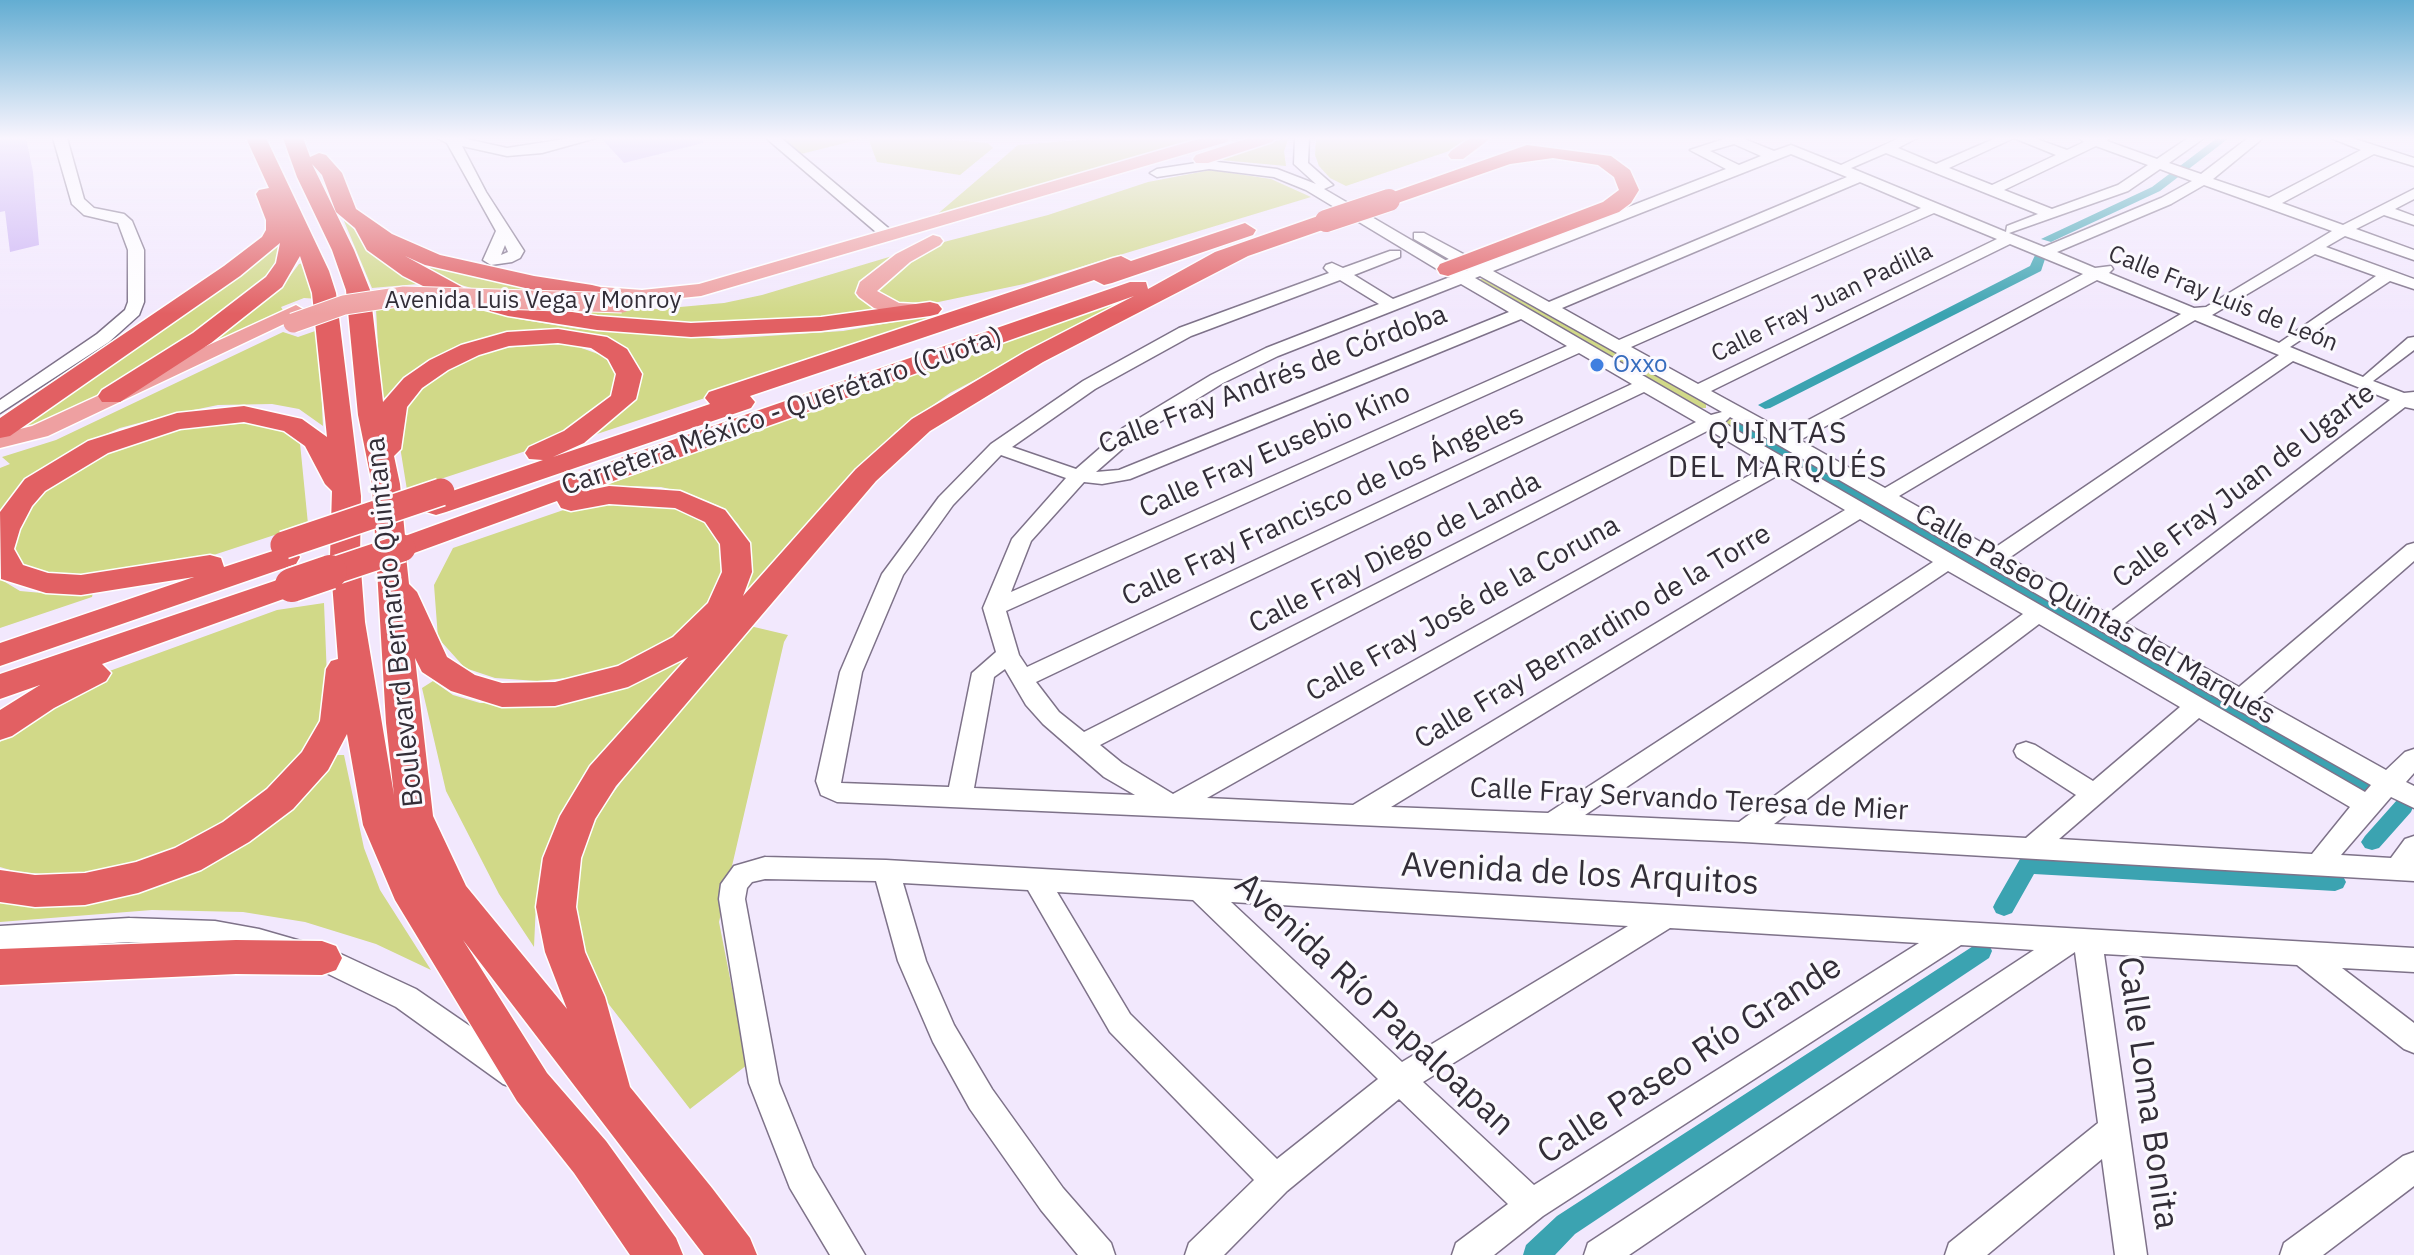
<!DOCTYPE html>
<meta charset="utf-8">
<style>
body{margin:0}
canvas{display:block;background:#f2e8fd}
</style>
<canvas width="2414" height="1255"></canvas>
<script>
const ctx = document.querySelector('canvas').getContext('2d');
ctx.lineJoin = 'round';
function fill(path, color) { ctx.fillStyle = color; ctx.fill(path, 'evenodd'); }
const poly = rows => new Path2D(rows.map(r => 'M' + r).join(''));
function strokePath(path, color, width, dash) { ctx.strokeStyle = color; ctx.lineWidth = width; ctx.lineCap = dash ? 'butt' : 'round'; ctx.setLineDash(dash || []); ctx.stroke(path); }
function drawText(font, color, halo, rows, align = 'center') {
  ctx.font = font + ' "IBM Plex Sans",sans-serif'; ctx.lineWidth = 6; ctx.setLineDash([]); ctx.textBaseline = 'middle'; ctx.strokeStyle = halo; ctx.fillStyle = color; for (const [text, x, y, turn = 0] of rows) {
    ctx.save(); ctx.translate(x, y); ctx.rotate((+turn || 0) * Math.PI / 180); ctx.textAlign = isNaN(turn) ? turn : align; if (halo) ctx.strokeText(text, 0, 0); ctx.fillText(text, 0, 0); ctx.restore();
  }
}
const green = poly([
 [777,138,865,138,797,155],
 [868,138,932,138,988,143,993,148,960,175,877,162],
 [1101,138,1207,138,934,217,1018,145],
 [1285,138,1289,138,1284,151,1286,166,1221,160],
 [1316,138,1475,138,1455,149,1346,186,1330,178,1319,166,1315,155],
 [1211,170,1271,179,1311,197,1024,284,929,304,900,304,879,292,877,285,883,276,940,243,1048,215,1148,182],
 [339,209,368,248,418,284,372,288],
 [287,232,274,271,148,369,49,422,0,434,252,265,276,247],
 [387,249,480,275,637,308,658,309,724,303,762,295,899,254,862,282,890,312,752,323,677,323,605,318,535,306,454,283],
 [307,262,319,299,304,298,281,307,284,312,185,358,287,280,299,264],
 [1487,276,1706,400,1706,408,1692,408,1477,281],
 [1148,289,950,393,895,432,743,601,750,576,751,552,738,524,719,506,690,494,661,487,624,486,595,489],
 [406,307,486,309,518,319,579,329,722,339,843,331,975,308,582,439,610,422,626,408,640,381,639,367,630,355,540,333,403,381,381,401,376,309],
 [318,330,323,426,299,409,272,404,218,405,169,415,120,428,76,447,22,486,0,511,0,468,10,464,2,457,56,440,283,332,298,337],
 [549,344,573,345,601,355,612,364,616,375,617,385,611,398,544,445,407,490,397,428,411,394,462,361,505,348],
 [1737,418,2380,785,2370,794,2353,790,1726,427,1727,420],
 [249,423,273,427,290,434,300,443,308,524,171,569,55,580,13,561,10,529,49,486,95,458,159,435,190,428],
 [624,501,660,503,691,514,715,530,723,557,724,579,710,608,675,639,632,663,577,677,537,681,495,678,465,668,438,638,434,585,453,548,578,505],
 [0,579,20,591,64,595,93,592,92,597,0,628],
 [324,603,328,702,316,736,293,766,255,803,204,835,146,861,96,873,54,875,17,872,0,867,0,742,11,730,93,677,277,610],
 [750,626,788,635,784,642,719,922,747,1065,690,1109,590,980,573,914,579,855,602,808,646,749],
 [714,633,544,859,536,903,534,947,499,894,446,791,422,688,433,681,453,695,480,703,517,703],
 [333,755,344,755,364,848,380,890,431,970,376,944,305,922,243,912,152,910,0,922,0,900,143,885]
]);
const canal = poly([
 [2217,138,2229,138,2160,191,2051,242,2041,239,2152,187,2217,138],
 [2036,253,2046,256,2041,271,1770,408,1765,409,1758,405,2030,266,2036,253],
 [1738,421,2371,778,2374,783,2371,788,2364,791,2357,788,1733,429,1730,426,1738,421],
 [2404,798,2411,800,2414,805,2411,812,2379,848,2372,850,2365,848,2361,842,2365,836,2397,800,2404,798],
 [2028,856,2335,873,2343,876,2346,882,2343,888,2335,891,2034,874,2012,913,2004,916,1996,913,1993,907,1996,901,2020,859,2028,856],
 [1981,941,1989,944,1992,951,1989,958,1575,1234,1555,1255,1523,1255,1526,1245,1557,1216,1981,941]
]);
const building = poly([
 [0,138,26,138,33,172,39,245,10,252,5,211,0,212],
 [601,138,703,138,703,143,624,163]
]);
const minor = poly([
 [53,138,67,138,84,199,94,208,124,214,132,221,144,250,144,302,139,315,109,342,0,413,0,400,97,334,125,310,128,302,128,250,118,223,84,215,72,204,53,138],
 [437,138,462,138,507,148,571,138,596,138,542,153,507,156,462,146,486,192,524,251,520,258,512,262,491,265,483,260,496,231,447,143,437,138],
 [505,245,508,252,501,255,505,245],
 [766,138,781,138,893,232,893,238,883,238,766,138],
 [1295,138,1309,138,1308,163,1333,185,1324,189,1464,271,1468,270,1414,239,1414,233,1424,233,1482,264,1726,169,1690,150,1727,138,1742,138,1774,151,1791,145,1841,165,1899,138,1917,138,1898,148,1936,164,1996,138,2014,138,1949,168,1992,185,2056,155,2014,138,2034,138,2067,150,2084,142,2079,138,2109,138,2107,141,2157,159,2188,138,2204,138,2169,163,2201,174,2248,138,2263,138,2213,179,2269,198,2361,150,2331,138,2352,138,2414,158,2414,166,2374,154,2282,203,2343,225,2414,189,2414,199,2395,209,2414,216,2414,225,2384,215,2356,229,2414,250,2414,260,2345,236,2326,247,2414,279,2414,289,2390,281,2290,347,2363,377,2408,338,2414,337,2414,350,2373,381,2404,393,2414,392,2414,409,2405,407,2125,623,2239,687,2407,545,2414,543,2414,561,2257,698,2386,770,2405,752,2414,749,2414,773,2406,782,2414,786,2414,808,2391,797,2341,855,2391,858,2405,839,2414,836,2414,881,1744,842,837,802,821,795,816,781,840,672,882,574,939,497,991,444,1083,381,1179,328,1329,273,1324,268,1326,265,1332,263,1343,268,1390,251,1400,251,1400,257,1354,275,1393,299,1450,277,1306,190,1274,177,1209,169,1157,177,1150,173,1157,169,1209,161,1277,169,1316,184,1294,164,1295,138],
 [1734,144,1761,156,1739,165,1710,151,1734,144],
 [2096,146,2148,165,2118,185,2052,209,2004,190,2096,146],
 [1886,153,2038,214,2007,226,2006,232,1851,168,1886,153],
 [1791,154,1847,177,1549,302,1493,271,1791,154],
 [2160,169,2192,181,2161,198,2044,247,2009,233,2128,191,2160,169],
 [1860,182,1921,208,1619,340,1562,308,1860,182],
 [2204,185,2332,231,2206,307,2194,308,2109,273,2113,269,2111,266,2095,268,2057,252,2171,204,2204,185],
 [1934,213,1997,239,1698,384,1631,347,1934,213],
 [2010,244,2083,274,1786,432,1711,391,2010,244],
 [2315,254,2376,276,2279,343,2212,315,2315,254],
 [1480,276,1722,412,1711,415,1475,278,1480,276],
 [1340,280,1379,304,1266,348,1211,375,1123,428,1076,469,1012,447,1095,389,1191,336,1340,280],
 [2097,280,2181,314,1885,488,1800,440,2097,280],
 [1461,284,1509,312,1119,470,1096,472,1137,436,1223,383,1278,356,1461,284],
 [1521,319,1567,346,1011,592,1031,541,1084,482,1102,484,1130,479,1521,319],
 [2195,320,2279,355,1993,549,1899,496,2195,320],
 [1579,353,1632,384,1027,667,1019,655,1006,611,1579,353],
 [2293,361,2390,400,2108,614,2009,558,2293,361],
 [1644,392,1696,422,1084,732,1059,712,1036,682,1644,392],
 [1730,417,2231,706,2371,785,2365,792,1724,423,1730,417],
 [1709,430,1768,465,1173,794,1122,763,1100,745,1709,430],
 [1001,455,1066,478,1012,539,983,608,996,652,972,673,949,787,841,783,862,672,903,575,953,505,1001,455],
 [1782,473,1845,510,1353,805,1207,798,1782,473],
 [1860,519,1933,562,1548,813,1391,807,1860,519],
 [1948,571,2023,614,1739,822,1585,815,1948,571],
 [2039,624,2180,707,2093,781,2035,745,2026,742,2017,745,2014,751,2017,757,2076,795,2026,838,1774,824,2039,624],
 [1005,669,1026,705,1043,724,1104,777,1135,795,974,788,994,677,1005,669],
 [2199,718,2350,807,2312,854,2059,839,2199,718],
 [765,857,886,860,2414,948,2414,972,2342,968,2414,1023,2414,1053,2404,1049,2297,965,2104,954,2147,1255,2115,1255,2102,1159,1987,1255,1945,1255,1949,1243,2098,1123,2075,952,1629,1255,1584,1255,1588,1243,2034,950,1961,945,1543,1216,1494,1255,1452,1255,1456,1243,1508,1204,1399,1099,1287,1191,1224,1255,1185,1255,1189,1243,1254,1180,1110,1032,1028,890,903,883,926,961,954,1025,992,1089,1063,1188,1111,1243,1115,1255,1078,1255,1041,1210,970,1109,933,1042,898,961,876,881,765,879,752,882,747,888,745,899,779,1083,813,1167,865,1255,830,1255,790,1188,749,1083,719,899,721,884,734,866,765,857],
 [1057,892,1193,900,1378,1079,1277,1159,1130,1014,1057,892],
 [1231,902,1628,926,1402,1062,1231,902],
 [1670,928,1919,943,1534,1185,1423,1082,1670,928],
 [129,918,215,921,259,929,332,950,416,989,525,1064,529,1074,525,1084,514,1088,503,1084,396,1007,316,968,259,953,215,945,129,942,0,950,0,926,129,918],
 [2414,1152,2414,1186,2323,1255,2280,1255,2284,1243,2403,1156,2414,1152]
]);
const major = poly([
 [1202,138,1230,138,1227,142,701,296,642,302,588,298,578,292,588,286,642,290,699,284,1202,138],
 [1249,138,1275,138,1272,142,1208,163,1196,163,1193,159,1196,155,1249,138],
 [1470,138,1491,138,1463,159,1451,159,1448,155,1451,151,1470,138],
 [933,235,940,237,943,241,940,245,910,262,877,291,899,303,934,305,937,309,934,313,898,315,874,308,859,297,856,293,860,282,896,254,933,235],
 [296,305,306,311,303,315,48,436,0,448,0,434,32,426,296,305]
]);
const highway = poly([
 [246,138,266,138,329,271,336,293,361,496,360,557,365,622,394,795,386,723,372,484,358,415,346,290,332,250,297,177,283,138,303,138,310,157,319,153,326,155,342,173,356,209,392,234,440,255,534,276,592,285,600,287,604,292,600,297,592,299,534,290,425,265,405,256,469,291,510,302,597,316,691,323,821,317,930,302,938,304,942,309,938,314,930,316,821,331,691,337,597,330,508,316,453,301,403,276,367,250,355,228,336,212,322,175,312,164,354,250,370,290,383,402,404,378,430,360,461,345,507,332,558,329,607,337,627,349,642,374,636,399,584,443,553,457,710,404,705,398,709,392,1113,258,1121,256,1131,261,1245,223,1256,230,1253,235,1112,283,1104,285,1094,280,750,396,755,402,751,408,446,512,436,515,426,512,422,506,426,500,543,460,529,459,525,453,529,447,564,431,611,396,616,374,608,359,591,348,558,343,509,346,479,355,448,370,422,388,407,407,401,449,394,456,400,484,405,536,626,456,1130,282,1146,282,1148,289,1215,252,1318,216,1334,216,1337,221,1334,226,1248,256,1043,362,930,431,876,481,616,786,595,819,581,858,576,907,585,952,605,997,630,1087,712,1188,750,1238,757,1255,704,1255,463,940,547,1073,606,1141,676,1238,683,1255,630,1255,574,1173,517,1101,395,900,363,825,347,734,328,770,293,809,249,842,201,870,138,893,85,905,35,907,0,902,0,870,35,875,85,873,136,862,175,848,223,822,267,789,302,752,320,721,326,669,331,661,338,659,330,557,332,491,325,484,305,446,284,431,244,422,180,429,108,453,45,491,32,506,20,529,14,549,23,565,48,573,81,575,210,555,221,558,224,567,285,547,296,550,300,557,296,564,0,666,0,643,194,577,81,595,46,593,1,579,0,512,25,479,88,441,177,413,244,406,302,419,327,437,312,293,300,256,282,287,211,343,120,402,102,402,98,396,102,390,193,333,266,277,276,263,280,243,240,276,10,436,0,438,0,418,224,266,262,237,266,230,266,220,256,194,259,190,269,188,246,138],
 [1134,296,1025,352,912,419,856,469,743,596,752,572,750,543,725,510,680,491,609,486,585,491,1134,296],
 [557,501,561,508,571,511,609,504,675,508,705,522,720,544,722,572,708,603,673,637,618,666,555,682,502,683,475,675,447,657,417,592,409,584,406,556,557,501],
 [688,657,590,766,560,816,543,858,536,907,545,952,567,1009,466,886,433,816,415,658,422,672,451,691,502,707,555,706,628,687,688,657],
 [1527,145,1611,156,1630,170,1639,190,1631,203,1619,212,1448,276,1440,274,1437,269,1440,264,1603,202,1619,190,1614,177,1598,165,1553,158,1510,164,1389,206,1378,200,1382,196,1527,145],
 [292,575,303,578,307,585,303,592,102,664,111,673,106,681,54,708,12,736,0,740,0,710,40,685,0,699,0,674,292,575],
 [236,940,322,941,336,946,342,958,336,970,322,975,236,974,0,985,0,949,236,940]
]);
const majorBridge = poly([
 [293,323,344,305,404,296,622,303]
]);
const highwayBridgeFar2 = poly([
 [1326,221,1389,200]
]);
const highwayBridgeFar1 = poly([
 [284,545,441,492],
 [324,574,402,548]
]);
const highwayBridge = poly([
 [292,585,330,572]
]);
const markers = [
 [1597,365,8,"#3f7fe0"]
];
const farStreetnames = [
 ["Calle Fray Luis de León",2223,299,22],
 ["Avenida Luis Vega y Monroy",533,301],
 ["Calle Fray Juan Padilla",1822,303,-26]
];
const farShopnames = [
 ["Oxxo",1613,365]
];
const streetNames = [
 ["Calle Fray Andrés de Córdoba",1273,380,-21],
 ["Carretera México - Querétaro (Cuota)",782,412,-19],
 ["Calle Fray Eusebio Kino",1275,451,-24],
 ["Calle Fray Juan de Ugarte",2244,486,-37],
 ["Calle Fray Francisco de los Ángeles",1323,506,-25],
 ["Calle Fray Diego de Landa",1395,553,-27],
 ["Calle Fray José de la Coruna",1463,609,-29],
 ["Calle Paseo Quintas del Marqués",2095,615,30],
 ["Boulevard Bernardo Quintana",395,622,-96],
 ["Calle Fray Bernardino de la Torre",1593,637,-31],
 ["Calle Fray Servando Teresa de Mier",1689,800,3]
];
const neighbourhoodNames = [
 ["QUINTAS",1778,434],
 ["DEL MARQUÉS",1778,468]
];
const nearStreetnames = [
 ["Avenida de los Arquitos",1580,875,3],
 ["Avenida Río Papaloapan",1374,1005,43],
 ["Calle Paseo Río Grande",1690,1060,-33],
 ["Calle Loma Bonita",2147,1093,82]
];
fill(green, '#d1d988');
fill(canal, '#3ba3b1');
fill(building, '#cbb2f4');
strokePath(minor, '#7e7289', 3);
strokePath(major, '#fff', 3);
strokePath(highway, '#fff', 3);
fill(minor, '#fff');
fill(major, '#eea0a1');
fill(highway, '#e26063');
strokePath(majorBridge, '#fff', 21, []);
strokePath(highwayBridgeFar2, '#fff', 24, []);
strokePath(highwayBridgeFar1, '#fff', 30, []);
strokePath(highwayBridge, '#fff', 37, []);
strokePath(majorBridge, '#eea0a1', 19);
strokePath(highwayBridgeFar2, '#e26063', 22);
strokePath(highwayBridgeFar1, '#e26063', 27);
strokePath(highwayBridge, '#e26063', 34);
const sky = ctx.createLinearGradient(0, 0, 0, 314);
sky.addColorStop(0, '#63add2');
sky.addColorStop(0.44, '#f9f5fe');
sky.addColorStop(1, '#f9f5fe00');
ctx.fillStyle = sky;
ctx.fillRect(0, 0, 2414, 314);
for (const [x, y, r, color] of markers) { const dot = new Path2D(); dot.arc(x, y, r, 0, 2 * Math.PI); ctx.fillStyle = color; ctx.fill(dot); strokePath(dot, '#fbf9fe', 3); }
drawText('24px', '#332e38', '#fbf9fe', farStreetnames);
drawText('24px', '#366cbe', '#fbf9fe', farShopnames, 'left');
drawText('28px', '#332e38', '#fbf9fe', streetNames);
ctx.letterSpacing = '2px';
drawText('30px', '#332e38', '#fbf9fe', neighbourhoodNames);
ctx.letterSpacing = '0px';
drawText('34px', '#332e38', '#fbf9fe', nearStreetnames);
</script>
